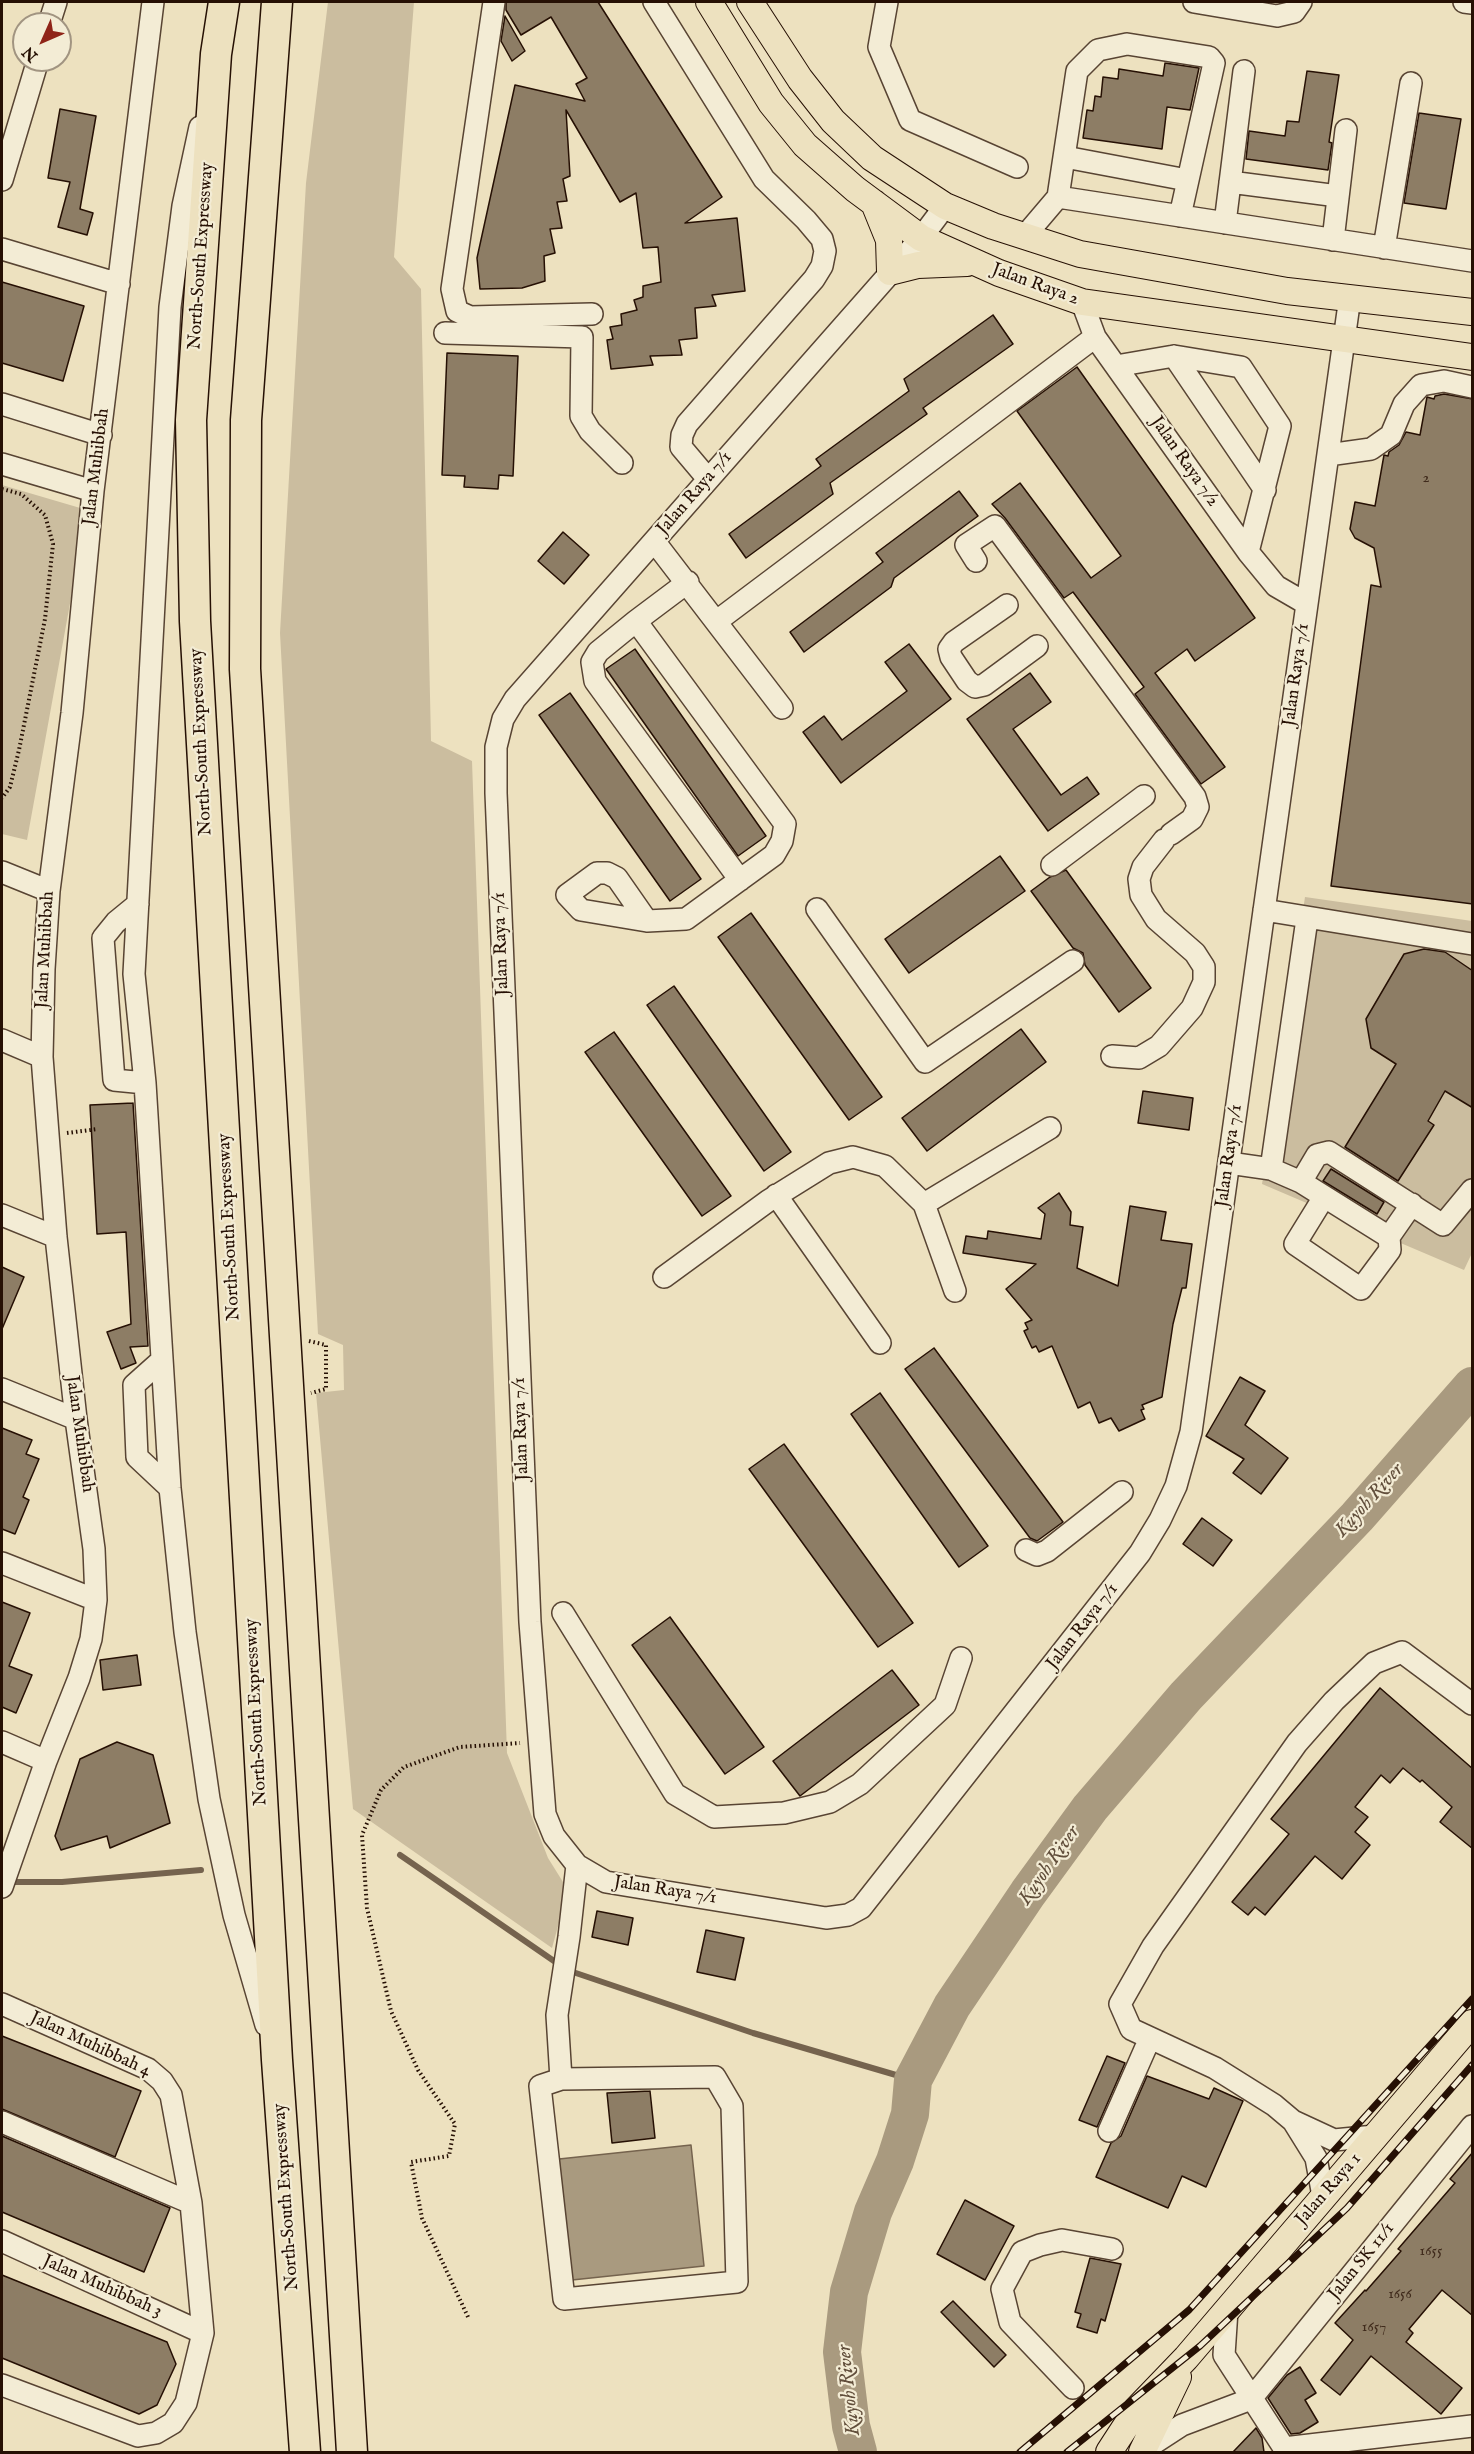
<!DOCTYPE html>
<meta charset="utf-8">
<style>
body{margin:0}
#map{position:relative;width:1474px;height:2454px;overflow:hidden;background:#ede1bf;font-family:"IM FELL English",serif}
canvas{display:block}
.frame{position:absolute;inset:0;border:3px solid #261004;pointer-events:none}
.north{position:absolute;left:12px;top:12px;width:60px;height:60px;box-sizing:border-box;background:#f3ecd5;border:2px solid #a19481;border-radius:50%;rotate:225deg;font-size:16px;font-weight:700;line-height:24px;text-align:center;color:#261004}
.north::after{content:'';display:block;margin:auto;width:21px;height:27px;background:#8f2418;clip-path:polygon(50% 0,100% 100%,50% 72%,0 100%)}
</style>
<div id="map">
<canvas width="1474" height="2454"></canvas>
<div class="frame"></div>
<div class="north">N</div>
</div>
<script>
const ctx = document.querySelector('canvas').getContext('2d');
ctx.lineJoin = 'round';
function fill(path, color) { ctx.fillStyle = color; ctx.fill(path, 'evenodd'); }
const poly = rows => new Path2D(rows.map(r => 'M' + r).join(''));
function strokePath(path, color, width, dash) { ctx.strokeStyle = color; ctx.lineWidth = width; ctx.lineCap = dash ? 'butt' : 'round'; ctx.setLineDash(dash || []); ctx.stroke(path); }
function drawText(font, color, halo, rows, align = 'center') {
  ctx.font = font + ' "IM FELL English",serif'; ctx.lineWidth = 4.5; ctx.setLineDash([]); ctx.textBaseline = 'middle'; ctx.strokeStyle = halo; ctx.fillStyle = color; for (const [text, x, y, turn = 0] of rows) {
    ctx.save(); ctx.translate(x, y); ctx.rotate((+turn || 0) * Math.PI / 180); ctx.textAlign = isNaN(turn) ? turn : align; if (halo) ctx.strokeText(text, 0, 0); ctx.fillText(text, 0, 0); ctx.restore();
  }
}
const green = poly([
 [328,2,414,2,394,257,421,289,431,741,472,761,507,1753,548,1858,568,1890,552,1948,353,1809,316,1393,344,1390,343,1345,318,1334,280,633,306,183],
 [2,485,87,510,27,840,2,834],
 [1305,897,1472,921,1472,1253,1464,1270,1262,1184]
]);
const water = poly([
 [691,2145,704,2266,572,2280,559,2159,691,2145]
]);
const stream = poly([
 [400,1855,567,1970,753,2033,913,2080],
 [8,1882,62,1882,201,1870]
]);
const river = poly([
 [858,2452,851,2426,842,2352,849,2292,873,2212,895,2161,910,2114,913,2080,952,2006,1028,1893,1090,1808,1186,1696,1357,1517,1472,1386]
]);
const building = poly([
 [506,2,598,2,722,197,685,223,737,218,745,291,712,295,716,306,695,308,697,338,679,340,682,355,650,356,653,365,611,369,607,340,613,339,610,327,622,325,621,314,637,310,634,300,643,297,643,286,661,282,658,247,643,248,636,193,620,202,566,110,570,176,563,179,567,201,557,202,562,228,550,229,555,253,544,256,545,281,522,288,480,289,477,258,515,85,585,101,576,84,587,78,551,17,521,35,506,10,506,2],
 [505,16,525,51,512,61,501,41,505,16],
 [1165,63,1199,68,1190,110,1167,107,1162,149,1083,138,1087,110,1093,111,1095,96,1101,97,1103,77,1118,79,1119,69,1163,76,1165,63],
 [1307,71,1339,75,1329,142,1332,143,1328,170,1246,159,1249,131,1285,136,1287,121,1299,122,1307,71],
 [60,109,96,116,80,209,93,213,87,235,58,227,70,182,48,178,60,109],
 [1419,113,1461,119,1446,209,1404,203,1419,113],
 [2,282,84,306,63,381,2,363,2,282],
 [993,315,1013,344,923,408,927,414,830,483,833,494,746,558,729,534,821,466,816,459,909,391,904,379,993,315],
 [447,353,518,356,513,476,499,475,498,489,464,487,465,476,442,475,447,353],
 [1077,367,1255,618,1195,661,1187,649,1155,673,1225,767,1201,784,1135,694,1144,687,1073,592,1064,598,1005,518,992,504,1020,483,1091,578,1121,556,1017,411,1077,367],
 [1444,394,1473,399,1473,904,1331,886,1371,585,1381,587,1374,548,1355,538,1350,529,1355,502,1375,506,1384,455,1388,456,1389,452,1399,445,1406,432,1420,435,1427,397,1434,399,1435,396,1444,394],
 [959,491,978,516,894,578,891,587,804,652,790,632,883,562,876,553,959,491],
 [563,532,589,555,564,584,538,561,563,532],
 [909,644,951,699,841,783,803,732,824,716,842,740,907,691,885,662,909,644],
 [635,649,766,836,738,856,606,669,635,649],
 [1030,673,1051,702,1013,729,1061,795,1087,777,1099,794,1048,831,967,719,1030,673],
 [570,693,701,879,670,901,539,715,570,693],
 [1000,856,1025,891,909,973,885,939,1000,856],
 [1066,870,1151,988,1119,1012,1085,965,1083,953,1073,948,1031,891,1050,877,1066,870],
 [751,913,882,1097,849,1120,718,937,751,913],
 [1424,949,1445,952,1473,971,1473,1108,1445,1091,1428,1121,1434,1125,1398,1181,1345,1147,1396,1064,1371,1048,1366,1019,1404,954,1424,949],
 [674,986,791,1152,764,1171,647,1005,674,986],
 [1021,1029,1046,1062,927,1151,902,1118,1021,1029],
 [614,1032,731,1196,702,1216,585,1052,614,1032],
 [1143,1091,1193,1098,1189,1130,1138,1123,1143,1091],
 [133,1103,148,1346,130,1347,136,1363,121,1369,107,1332,131,1324,126,1232,97,1234,90,1105,133,1103],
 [1331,1169,1384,1202,1377,1214,1323,1181,1331,1169],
 [1059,1193,1071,1212,1070,1225,1083,1227,1077,1268,1118,1286,1130,1206,1166,1212,1161,1240,1192,1244,1186,1288,1182,1288,1173,1324,1162,1397,1142,1405,1144,1409,1141,1410,1145,1419,1119,1431,1111,1418,1099,1423,1090,1402,1078,1408,1052,1346,1039,1352,1036,1346,1032,1348,1024,1331,1028,1329,1025,1323,1032,1320,1006,1289,1036,1264,963,1253,966,1236,987,1239,988,1231,1041,1239,1045,1214,1038,1208,1059,1193],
 [2,1267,24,1277,2,1329,2,1267],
 [934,1348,1063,1522,1037,1541,1030,1538,905,1369,934,1348],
 [1240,1377,1265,1391,1245,1425,1288,1458,1261,1494,1233,1473,1244,1459,1206,1436,1240,1377],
 [880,1393,988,1546,959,1567,851,1414,880,1393],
 [2,1428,32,1440,26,1454,39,1459,23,1497,29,1500,15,1534,2,1529,2,1428],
 [784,1444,913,1623,878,1647,749,1469,784,1444],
 [1202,1518,1232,1540,1213,1566,1183,1544,1202,1518],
 [2,1602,30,1613,9,1666,32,1675,16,1713,2,1707,2,1602],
 [670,1617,764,1747,725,1774,632,1645,670,1617],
 [137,1655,141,1685,103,1690,100,1660,137,1655],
 [892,1670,919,1705,800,1796,773,1761,892,1670],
 [1380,1688,1473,1769,1473,1849,1440,1822,1452,1807,1422,1780,1420,1782,1403,1768,1390,1783,1381,1775,1355,1807,1368,1817,1355,1832,1370,1845,1342,1879,1315,1856,1265,1915,1255,1907,1248,1915,1232,1902,1289,1834,1271,1819,1380,1688],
 [117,1742,153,1755,170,1823,110,1848,107,1836,61,1850,55,1836,80,1759,117,1742],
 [597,1911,633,1918,628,1945,592,1937,597,1911],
 [706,1930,744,1938,735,1980,697,1972,706,1930],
 [2,2036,141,2091,115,2157,2,2109,2,2036],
 [1107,2056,1125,2063,1097,2127,1079,2120,1107,2056],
 [1147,2076,1209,2099,1214,2088,1243,2101,1206,2187,1182,2176,1168,2208,1096,2177,1111,2143,1121,2136,1147,2076],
 [650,2091,655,2138,612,2143,607,2093,650,2091],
 [2,2136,170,2208,144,2272,2,2212,2,2136],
 [1473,2152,1473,2316,1442,2290,1409,2329,1413,2333,1406,2342,1462,2388,1441,2414,1371,2356,1340,2395,1321,2380,1353,2340,1335,2323,1365,2290,1366,2291,1401,2251,1398,2249,1455,2183,1450,2179,1473,2152],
 [965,2200,1014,2226,985,2280,937,2254,965,2200],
 [1090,2258,1121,2264,1105,2321,1101,2319,1097,2333,1077,2327,1081,2314,1075,2312,1090,2258],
 [2,2275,167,2342,176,2364,157,2405,139,2414,2,2358,2,2275],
 [953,2301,1006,2355,994,2367,941,2312,953,2301],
 [1300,2367,1316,2393,1305,2400,1318,2422,1300,2433,1291,2434,1268,2398,1287,2375,1300,2367],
 [1256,2428,1262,2438,1264,2452,1233,2452,1256,2428]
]);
const path = poly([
 [2,489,21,494,45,515,53,544,45,619,19,750,10,787,2,798],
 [67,1133,98,1129],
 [309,1341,326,1345,326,1389,311,1393],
 [468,2317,422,2218,411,2162,449,2156,455,2124,418,2070,391,2011,367,1908,362,1835,381,1790,404,1767,460,1747,520,1743]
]);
const minor = poly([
 [494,2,452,289,457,311,470,317,592,314],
 [654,2,764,179,806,220,822,239,825,251,822,266,814,279,687,424,682,435,681,447,708,479],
 [887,2,879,47,910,120,1017,167],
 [1194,2,1277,16,1294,12,1301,2],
 [1464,2,1472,3],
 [49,24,56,2],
 [200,127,183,206,170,307,134,974,145,1083,170,1488,185,1632,209,1799,234,1915,266,2025],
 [1065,157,1187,180],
 [2,180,38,60],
 [1230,182,1338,196],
 [1058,197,1077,71,1098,50,1127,44,1209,57,1214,63,1180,216],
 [945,206,921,238,515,699,503,719,496,747,496,793,530,1622,545,1814,554,1836,577,1865,606,1882,826,1918,848,1915,861,1908,1140,1553,1160,1520,1176,1486,1191,1432,1350,297],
 [1225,223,1244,71],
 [1024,237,1058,197,1472,261],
 [1333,240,1346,130],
 [1384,248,1411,83],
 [2,249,119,284],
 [1082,302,1095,337,1248,552,1276,586,1307,604],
 [445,333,582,337,581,416,590,431,622,463],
 [1174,356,1265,490],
 [1116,366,1174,356,1241,367,1280,426,1248,552],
 [2,404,101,435],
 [1328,455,1371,449,1391,435,1404,404,1421,385,1444,381,1472,387],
 [2,464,93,491],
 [654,541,782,708],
 [976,561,966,545,995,526,1195,797,1198,807,1192,819,1171,834],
 [1007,605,954,642,949,649,951,657,967,681,975,687,984,685,1037,646],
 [636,621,598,652,592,662,595,681,740,880],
 [717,621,1095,337],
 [1052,865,1144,796],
 [2,872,49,891],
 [138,904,116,922,103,938,114,1080,145,1083],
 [817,909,925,1062,1073,961],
 [1264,910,1472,944],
 [647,921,617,878,607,873,597,873,567,895,581,910,647,921,686,919,774,855,782,841,785,824,636,621,688,582],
 [2,1040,42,1057],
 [1112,1056,1139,1058,1159,1046,1192,1008,1204,982,1204,967,1195,953,1156,919,1141,895,1139,879,1143,867,1164,840],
 [1229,1163,1271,1169,1301,1182,1389,1237,1412,1204],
 [1271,1169,1307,919],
 [1301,1182,1317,1155,1329,1152,1443,1225,1472,1190],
 [776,1195,880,1343],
 [1324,1197,1295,1244,1361,1289,1390,1250,1389,1237],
 [2,1215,56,1237],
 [664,1277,768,1201,829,1163,853,1157,885,1166,924,1204],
 [955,1291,924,1204,1050,1128],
 [162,1360,134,1385,137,1457,170,1488],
 [2,1389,76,1419],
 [1026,1550,1037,1555,1047,1551,1122,1492],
 [2,1563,96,1600],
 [563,1613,675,1794,714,1817,784,1813,830,1802,860,1784,945,1705,961,1658],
 [2,1742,46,1761],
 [2,1887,46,1761,79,1678,91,1639,96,1600,94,1549,76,1419,56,1237,42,1057,44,969,49,891,72,713,93,491,153,2],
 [2,2004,148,2069,162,2081,171,2095,191,2203,203,2333,186,2403,173,2423,156,2433,138,2436,2,2385],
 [561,2079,715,2077,732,2106,737,2282,564,2299,540,2086,561,2079,557,2015,569,1937,577,1865],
 [1293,2121,1316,2158,1323,2196],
 [2,2122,191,2203],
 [1109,2131,1150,2038],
 [1375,2136,1334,2140,1293,2121,1274,2105,1215,2068,1131,2029,1120,2004,1153,1946,1297,1743,1334,1701,1374,1663,1402,1652,1472,1704],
 [2,2241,203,2333],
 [1227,2310,1224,2355,1284,2448,1472,2426],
 [1073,2388,1010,2322,1002,2289,1022,2252,1040,2245,1062,2240,1112,2249],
 [1251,2399,1472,2126],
 [1145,2449,1182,2425,1251,2399]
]);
const major = poly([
 [709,2,771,103,805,145,855,189,921,238,999,273,1082,302,1472,357],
 [750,2,800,79,833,121,872,158,945,206,993,226,1080,254,1287,291,1472,312],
 [874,203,889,240,890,272,918,265,967,263],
 [1109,2452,1137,2409,1186,2358,1472,2023],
 [1142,2452,1178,2377]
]);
const highway = poly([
 [224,2,216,54,191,420,195,621,277,2060,305,2452],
 [277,2,246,420,245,669,352,2452]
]);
const rail = poly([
 [1020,2452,1189,2310,1472,1999],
 [1067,2452,1200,2346,1347,2208,1472,2065]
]);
const numberNames = [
 ["2",1426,479],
 ["1655",1431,2252],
 ["1656",1400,2295],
 ["1657",1374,2328]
];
const streetNames = [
 ["North–South Expressway",202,256,-86],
 ["Jalan Raya 2",1035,285,20],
 ["Jalan Raya 7/2",1184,462,55],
 ["Jalan Muhibbah",97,467,-83],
 ["Jalan Raya 7/1",695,494,-49],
 ["Jalan Raya 7/1",1297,675,-82],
 ["North–South Expressway",202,742,-93],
 ["Jalan Raya 7/1",502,944,-92],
 ["Jalan Muhibbah",46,950,-87],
 ["Jalan Raya 7/1",1230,1156,-82],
 ["North–South Expressway",230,1227,-93],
 ["Jalan Raya 7/1",522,1429,-92],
 ["Jalan Muhibbah",79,1434,82],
 ["Jalan Raya 7/1",1083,1627,-52],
 ["North–South Expressway",257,1712,-93],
 ["Jalan Raya 7/1",665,1891,9],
 ["Jalan Muhibbah 4",90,2045,25],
 ["Jalan Raya 1",1329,2190,-49],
 ["North–South Expressway",287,2197,-94],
 ["Jalan SK 11/1",1362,2262,-51],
 ["Jalan Muhibbah 3",102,2287,24]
];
const waterNames = [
 ["Kuyoh River",1370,1501,-48],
 ["Kuyoh River",1050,1866,-55],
 ["Kuyoh River",850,2390,-96]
];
fill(green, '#cbbd9f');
fill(water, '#a99a7f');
strokePath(water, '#75634e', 1.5);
strokePath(stream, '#75634e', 6);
strokePath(river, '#a99a7f', 38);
fill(building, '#8d7d65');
strokePath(building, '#261004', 1.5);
strokePath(minor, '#584433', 24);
strokePath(major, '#261004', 28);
strokePath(highway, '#261004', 33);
strokePath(path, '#261004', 4, [1.5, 3]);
strokePath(minor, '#f3ecd5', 21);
strokePath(major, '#ede1bf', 26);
strokePath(highway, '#ede1bf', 30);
strokePath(rail, '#261004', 7);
strokePath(rail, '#f3ecd5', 4.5, [14]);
drawText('15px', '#402b1c', null, numberNames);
drawText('18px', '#261004', '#f3ecd5', streetNames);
drawText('italic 20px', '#614e3b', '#f3ecd5', waterNames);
</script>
